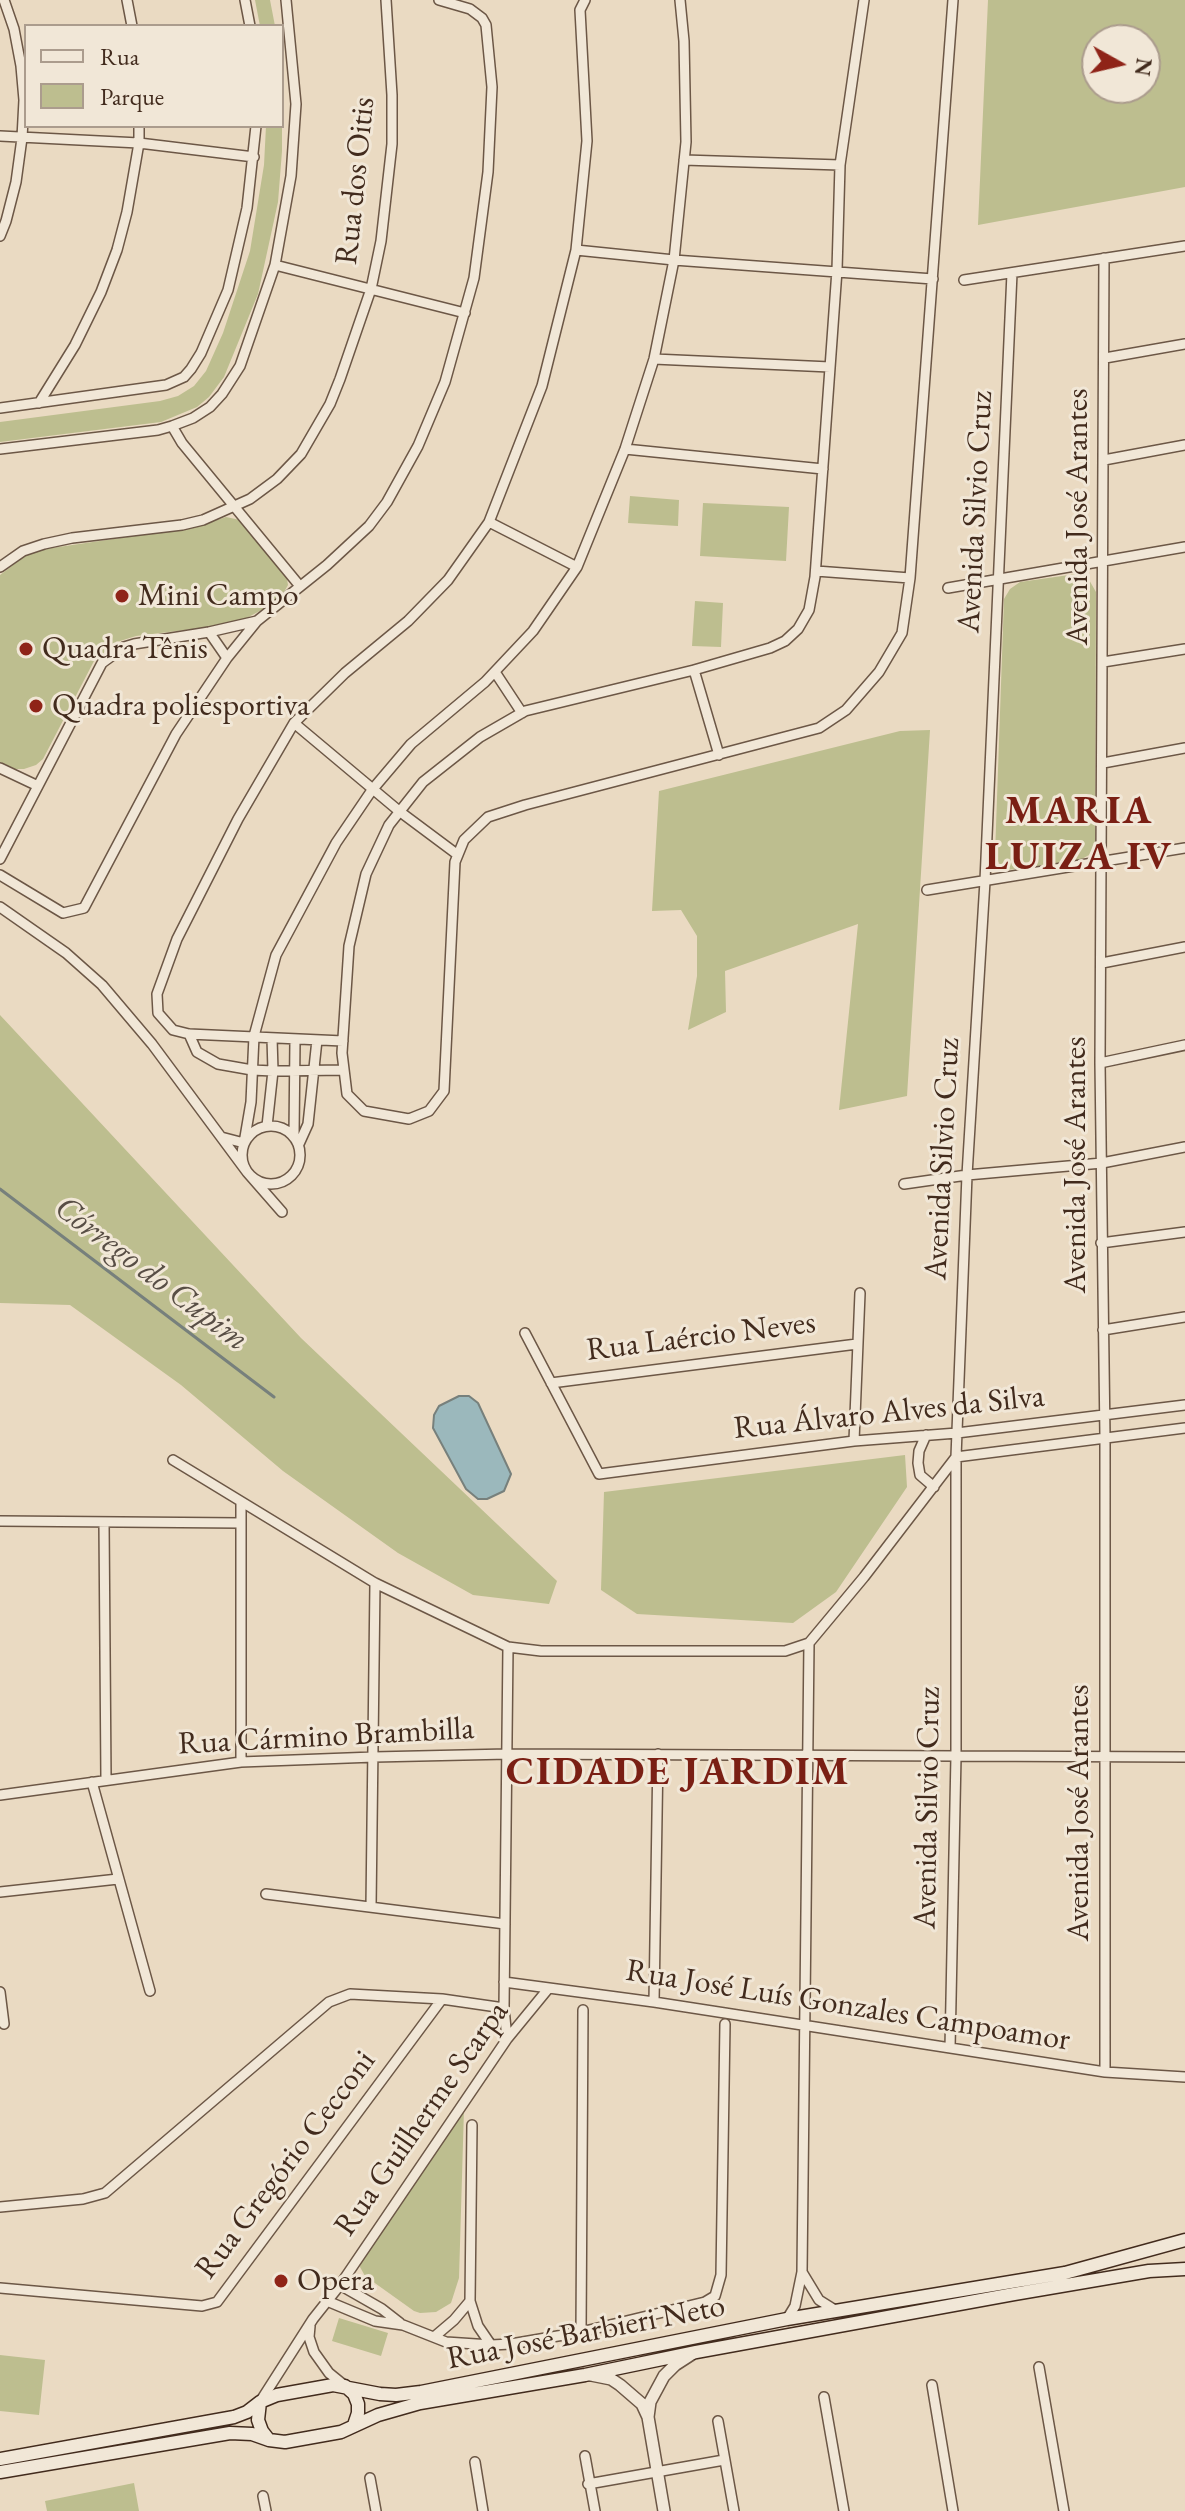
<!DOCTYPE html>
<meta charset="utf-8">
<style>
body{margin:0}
#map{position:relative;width:1185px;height:2511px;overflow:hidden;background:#eadac2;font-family:"EB Garamond",serif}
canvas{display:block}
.legend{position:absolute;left:24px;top:24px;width:260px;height:104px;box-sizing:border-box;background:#f1e7d7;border:2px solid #ab9c8d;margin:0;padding:10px 14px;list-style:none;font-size:24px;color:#422b1d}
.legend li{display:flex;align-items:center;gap:16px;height:40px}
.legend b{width:40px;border:2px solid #ab9c8d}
.north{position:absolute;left:1081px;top:24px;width:80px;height:80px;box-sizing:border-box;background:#f1e7d7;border:2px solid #ab9c8d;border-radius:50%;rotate:98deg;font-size:22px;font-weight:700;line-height:32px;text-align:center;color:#422b1d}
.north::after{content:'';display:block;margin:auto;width:28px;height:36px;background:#8f2418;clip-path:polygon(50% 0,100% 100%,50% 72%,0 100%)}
</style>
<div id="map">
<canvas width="1185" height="2511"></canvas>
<ul class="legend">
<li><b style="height:10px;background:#f1e7d7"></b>Rua</li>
<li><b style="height:22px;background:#bdbe8f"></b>Parque</li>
</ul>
<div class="north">N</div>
</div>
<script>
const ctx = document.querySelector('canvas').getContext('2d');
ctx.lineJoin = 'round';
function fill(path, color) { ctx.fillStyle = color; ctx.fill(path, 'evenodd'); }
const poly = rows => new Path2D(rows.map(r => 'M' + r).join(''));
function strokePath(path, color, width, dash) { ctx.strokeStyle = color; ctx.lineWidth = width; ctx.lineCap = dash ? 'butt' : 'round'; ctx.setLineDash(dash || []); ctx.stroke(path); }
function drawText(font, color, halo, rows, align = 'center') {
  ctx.font = font + ' "EB Garamond",serif'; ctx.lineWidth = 6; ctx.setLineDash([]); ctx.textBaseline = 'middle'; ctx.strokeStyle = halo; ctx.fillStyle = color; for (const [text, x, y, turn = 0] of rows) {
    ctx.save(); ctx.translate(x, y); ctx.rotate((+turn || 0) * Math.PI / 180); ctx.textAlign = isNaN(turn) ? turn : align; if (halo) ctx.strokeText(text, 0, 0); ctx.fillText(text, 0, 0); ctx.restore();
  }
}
const green = poly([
 [255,0,270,0,275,26,260,26],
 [988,0,1185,0,1185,187,978,225],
 [1097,40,1145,40,1145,88,1097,88],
 [282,99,282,151,278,202,258,294,224,377,209,397,197,407,161,422,0,442,0,422,160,401,178,396,194,386,206,371,223,333,250,251,264,165,266,126,282,126],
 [630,496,679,500,678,526,628,523],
 [703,503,789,507,786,561,700,556],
 [226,517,240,520,286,573,288,585,283,594,269,606,241,621,226,625,136,636,117,642,94,661,43,759,36,765,24,769,15,769,0,762,0,575,25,556,45,549,195,527],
 [1076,574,1088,578,1096,592,1095,844,1089,855,1078,861,1007,870,1000,865,995,855,1004,599,1010,589,1020,582],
 [695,601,723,603,721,647,692,646],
 [930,730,907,1096,839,1110,858,924,725,971,726,1012,688,1030,697,976,697,936,681,910,652,911,659,791,900,731],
 [0,1015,301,1338,557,1581,549,1604,473,1595,398,1553,283,1471,181,1385,70,1305,0,1303],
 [905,1455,907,1487,836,1592,793,1623,637,1614,601,1590,604,1492],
 [464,2109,459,2278,451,2303,436,2312,420,2313,414,2311,365,2276,360,2267,361,2259],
 [339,2318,388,2333,381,2356,332,2341],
 [0,2355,45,2360,39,2415,0,2411],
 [134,2483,139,2511,47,2511,45,2501]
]);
const water = poly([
 [459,1396,469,1396,478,1403,511,1474,504,1491,487,1499,478,1499,466,1489,433,1428,434,1415,439,1406,459,1396]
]);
const stream = poly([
 [0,1189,274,1397]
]);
const minor = poly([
 [127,0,132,26],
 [245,0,250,26],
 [864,0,840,165,837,270,815,577,809,610,798,629,785,641,770,648,694,670,525,711,480,737,423,782,389,825,366,874,349,946,342,1053,347,1094,364,1111,409,1119,429,1111,444,1091,455,862,464,840,488,817,525,805,819,728,846,710,879,672,902,633,910,578,953,0],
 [0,136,139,143,254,157],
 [684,160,840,165],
 [0,236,6,221,16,182,22,138,24,100,21,66,14,29,4,0],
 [576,250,674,260,933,279],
 [1104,258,1100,1063,1105,1437,1105,2072],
 [275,265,465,313],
 [964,280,1185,246],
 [1105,358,1185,344],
 [654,359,830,367],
 [39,403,75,345,101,292,117,250,127,212,139,143,139,126],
 [0,408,166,385,184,377,191,369,201,353,228,290,247,208,256,126],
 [172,426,182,443,299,585],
 [0,449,158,430,172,426,193,418,210,407,222,394,240,366,275,265,291,176,296,104,286,0],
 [625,449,823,469],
 [1104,460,1185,445],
 [489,522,577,567],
 [0,567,23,551,44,544,72,538,182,525,203,520,250,499,277,479,301,454,330,404,340,379,371,289,381,241,392,144,392,95,386,0],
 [816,571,910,578],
 [948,588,1185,547],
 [209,632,227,658],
 [1103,662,1185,649],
 [694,670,719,755],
 [495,672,522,713],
 [294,723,399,811,458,855],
 [1103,763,1185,748],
 [0,768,38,786],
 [0,859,102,663,124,647,134,644,209,632,257,621],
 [0,875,63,913,84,908,176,734,227,658,257,621,327,565,369,526,387,502,418,446,445,382,474,278,488,172,492,87,486,25,482,18,470,9,439,0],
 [927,890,1185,848],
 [0,907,66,953,102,985,152,1044,247,1172,282,1212],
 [1102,963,1185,947],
 [189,1034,197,1052,218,1064,252,1070,273,1071,267,1126],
 [272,1038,273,1071,344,1070],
 [343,1041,189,1034,173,1030,158,1013,157,994,177,939,238,819,294,723,345,673,408,621,448,580,489,522,542,386,576,250,587,141,580,10,585,0],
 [1100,1063,1185,1045],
 '242 1155a29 29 0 1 1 58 0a29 29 0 1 1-58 0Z',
 [294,1136,295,1040],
 [221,1137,244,1143,251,1102,254,1036,276,955,336,843,372,790,411,744,485,682,533,631,577,567,625,449,654,359,674,260,686,142,684,41,680,0],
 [299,1144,308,1124,317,1040],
 [904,1184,967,1175,1102,1163,1185,1147],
 [1101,1243,1185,1232],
 [1103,1330,1185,1317],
 [525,1333,599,1474,854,1441,957,1433,1185,1405],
 [551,1383,857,1344],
 [926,1435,919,1451,918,1463,920,1475,934,1487],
 [854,1441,860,1293],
 [173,1460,375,1583,508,1647,541,1651,785,1651,809,1643,864,1577,956,1457,1185,1428],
 [0,1521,241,1523],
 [104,1522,106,1780],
 [241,1762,241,1503],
 [92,1782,150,1991],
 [0,1795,241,1762,374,1757,508,1754,1185,1757],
 [0,1892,118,1879],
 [266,1894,505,1924],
 [371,1907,375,1583],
 [504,1982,654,2002,1105,2072,1185,2077],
 [0,1992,4,2024],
 [654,2002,658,1754],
 [507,2039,504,2008,508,1647],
 [950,2048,956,1756,956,1457,967,1175,985,881,1012,273],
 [472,2125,470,2301,478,2326,491,2345],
 [0,2207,83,2199,105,2193,329,2002,350,1994,442,1999,504,2008],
 [802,2272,819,2300,835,2310],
 [340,2285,382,2309,400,2323],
 [0,2288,202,2306,217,2302,442,1999],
 [327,2301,375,2321,403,2325,446,2342,491,2345,511,2344,581,2332,705,2302,715,2296,721,2275,725,2024],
 [787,2319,795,2306,802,2272,809,1643],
 [310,2326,309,2337,314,2352,329,2373,345,2386],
 [581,2332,583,2010],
 [434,2337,454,2320,470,2301],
 [1039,2367,1064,2511],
 [932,2385,953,2511],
 [824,2397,844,2511],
 [260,2402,313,2319,340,2285,507,2039,548,1989],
 [718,2421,734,2511],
 [585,2456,595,2511],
 [475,2462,483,2511],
 [370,2478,376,2511],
 [588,2484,724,2460],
 [263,2496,266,2511]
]);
const tertiary = poly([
 [591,2375,611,2379,620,2385,642,2404,648,2417],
 [664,2511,648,2417,650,2402,664,2376,675,2365,692,2354]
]);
const secondary = poly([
 [345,2386,354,2394,358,2404,358,2413,354,2425],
 [260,2402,258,2420,262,2431,269,2440],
 [0,2459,234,2417,247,2412,260,2402,277,2395,333,2385,380,2394,396,2395,421,2392,787,2319,1065,2273,1185,2240],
 [0,2472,230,2433,252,2434,269,2440,285,2442,341,2432,378,2415,420,2403,585,2375,696,2352,1014,2294,1149,2271,1185,2269]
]);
const markers = [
 [122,596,8,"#8f2418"],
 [26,649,8,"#8f2418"],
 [36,706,8,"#8f2418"],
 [281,2281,8,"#8f2418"]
];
const streetNames = [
 ["Rua dos Oitis",356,181,-84],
 ["Avenida Silvio Cruz",976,512,-87],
 ["Avenida José Arantes",1078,517,-90],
 ["Avenida Silvio Cruz",943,1159,-87],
 ["Avenida José Arantes",1076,1165,-90],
 ["Rua Laércio Neves",701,1337,-7],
 ["Rua Álvaro Alves da Silva",889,1413,-6],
 ["Rua Cármino Brambilla",326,1737,-3],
 ["Avenida Silvio Cruz",928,1808,-89],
 ["Avenida José Arantes",1079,1813,-90],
 ["Rua José Luís Gonzales Campoamor",848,2006,9],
 ["Rua Guilherme Scarpa",422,2119,-55],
 ["Rua Gregório Cecconi",286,2165,-53],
 ["Rua José Barbieri Neto",586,2333,-11]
];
const poiNames = [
 ["Mini Campo",138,596],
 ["Quadra Tênis",42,649],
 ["Quadra poliesportiva",52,706],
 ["Opera",297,2281]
];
const waterNames = [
 ["Córrego do Cupim",151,1274,37]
];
const districtNames = [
 ["MARIA",1079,812],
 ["LUIZA IV",1079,858],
 ["CIDADE JARDIM",678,1773]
];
fill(green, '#bdbe8f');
fill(water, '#9bb8bc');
strokePath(water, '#77807c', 2);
strokePath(stream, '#77807c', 3);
strokePath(minor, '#6c5746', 12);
strokePath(tertiary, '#6c5746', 14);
strokePath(secondary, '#422b1d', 15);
strokePath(minor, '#f1e7d7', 9);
strokePath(tertiary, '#f1e7d7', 11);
strokePath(secondary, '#f1e7d7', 12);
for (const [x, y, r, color] of markers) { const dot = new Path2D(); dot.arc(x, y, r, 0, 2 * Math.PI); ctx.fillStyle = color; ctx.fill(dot); strokePath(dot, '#f1e7d7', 3); }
drawText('32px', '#422b1d', '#f1e7d7', streetNames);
drawText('32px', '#422b1d', '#f1e7d7', poiNames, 'left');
drawText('italic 34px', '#584e45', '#f1e7d7', waterNames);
ctx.letterSpacing = '2px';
drawText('bold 40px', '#7a1f14', '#f1e7d7', districtNames);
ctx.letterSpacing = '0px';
</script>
